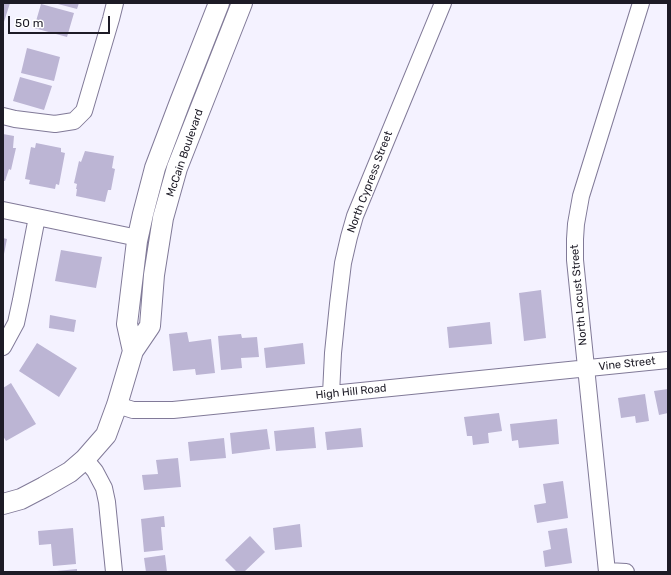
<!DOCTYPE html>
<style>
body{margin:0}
#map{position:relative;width:671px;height:575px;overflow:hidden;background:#f4f2ff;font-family:Rubik,sans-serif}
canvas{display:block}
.frame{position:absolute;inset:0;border:4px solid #1d1b26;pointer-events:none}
.scale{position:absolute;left:8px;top:16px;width:102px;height:18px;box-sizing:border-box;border:2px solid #1d1b26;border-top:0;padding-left:5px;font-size:12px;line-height:14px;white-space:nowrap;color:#1d1b26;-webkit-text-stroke:3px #fff;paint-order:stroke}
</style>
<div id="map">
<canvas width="671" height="575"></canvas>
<div class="frame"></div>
<div class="scale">50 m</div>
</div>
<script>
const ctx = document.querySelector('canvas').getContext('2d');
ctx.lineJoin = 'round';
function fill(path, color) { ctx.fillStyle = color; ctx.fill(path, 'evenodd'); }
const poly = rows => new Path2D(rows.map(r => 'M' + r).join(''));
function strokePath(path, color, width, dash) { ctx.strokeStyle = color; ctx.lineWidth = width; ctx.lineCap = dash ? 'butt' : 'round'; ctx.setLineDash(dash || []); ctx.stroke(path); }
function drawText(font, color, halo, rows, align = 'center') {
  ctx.font = font + ' Rubik,sans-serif'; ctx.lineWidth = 3; ctx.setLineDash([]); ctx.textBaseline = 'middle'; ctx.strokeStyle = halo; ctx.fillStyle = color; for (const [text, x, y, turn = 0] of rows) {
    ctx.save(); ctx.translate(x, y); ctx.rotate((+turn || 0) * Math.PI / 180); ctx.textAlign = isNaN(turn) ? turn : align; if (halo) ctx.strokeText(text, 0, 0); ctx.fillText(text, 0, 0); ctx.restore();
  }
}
const building = poly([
 [3,3,10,3,3,25],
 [54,3,79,3,77,9],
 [41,4,74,13,67,37,34,28],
 [27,48,60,57,54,81,21,73],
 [20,77,52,86,44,110,13,101],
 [3,134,14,136,13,148,16,148,11,170,9,169,5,181,3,181],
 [36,143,61,148,61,152,65,153,59,185,56,184,55,189,29,184,30,180,25,179,31,147,35,148],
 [85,151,114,156,112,168,115,169,111,190,108,190,105,202,76,196,77,189,76,189,77,184,74,183,79,161,81,162],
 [3,238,7,239,4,254,3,253],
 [61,250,102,257,96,288,55,281],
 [541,290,546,338,524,341,519,293],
 [50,315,76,320,74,332,49,328],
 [490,322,492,344,449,348,447,327],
 [187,332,189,342,211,339,215,373,196,375,195,369,173,371,169,334],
 [241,334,242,338,257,337,259,357,241,358,242,368,221,370,218,336],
 [37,343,77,368,59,397,19,371],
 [303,343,305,364,266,368,264,348],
 [11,383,36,424,6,441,3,436,3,388],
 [668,389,668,413,659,415,654,391],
 [645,394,649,421,636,423,635,416,621,418,618,398],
 [499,413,502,431,488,433,489,443,473,445,472,436,467,436,464,417],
 [557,419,559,444,519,448,518,440,512,441,510,424],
 [314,427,316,448,276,451,274,431],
 [361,428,363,447,327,450,325,432],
 [267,429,270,449,232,454,230,433],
 [224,438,226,458,190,461,188,442],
 [178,458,181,487,144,490,142,475,158,474,156,460],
 [563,481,568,518,537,523,534,505,546,503,543,484],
 [164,516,165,527,161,527,163,550,144,552,141,519],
 [300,524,302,547,275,550,273,528],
 [73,528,76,564,53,566,51,544,39,545,38,531],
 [567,528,572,563,545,567,543,551,551,549,548,531],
 [250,536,265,552,244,572,237,572,225,560],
 [165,555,167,572,146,572,144,558],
 [77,569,77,572,58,572,57,571]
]);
const minor = poly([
 [3,116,15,119,55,124,74,121,84,111,111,19,115,3],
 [3,210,37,217,21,300,16,323,3,347],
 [37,217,138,238],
 [331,394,333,353,338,304,343,263,349,237,355,216,443,3],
 [117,405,133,410,173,410,668,360],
 [85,459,95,471,104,488,107,502,114,572],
 [607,571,626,572],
 [607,572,575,260,575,239,576,224,581,196,641,3]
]);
const major = poly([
 [133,351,127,324,137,241,143,214,155,168,180,102,219,3],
 [3,504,21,499,44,487,70,472,85,459,106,435,117,405,133,351,150,326,154,275,163,218,177,168,242,3]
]);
const streetNames = [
 ["McCain Boulevard",185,153,-71],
 ["North Cypress Street",370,182,-69],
 ["North Locust Street",579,295,-95],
 ["Vine Street",627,364,-6],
 ["High Hill Road",351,392,-6]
];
fill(building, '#bcb5d4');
strokePath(minor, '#817a98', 18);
strokePath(major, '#817a98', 22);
strokePath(minor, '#fff', 16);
strokePath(major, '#fff', 20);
drawText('11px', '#1d1b26', '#fff', streetNames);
</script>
